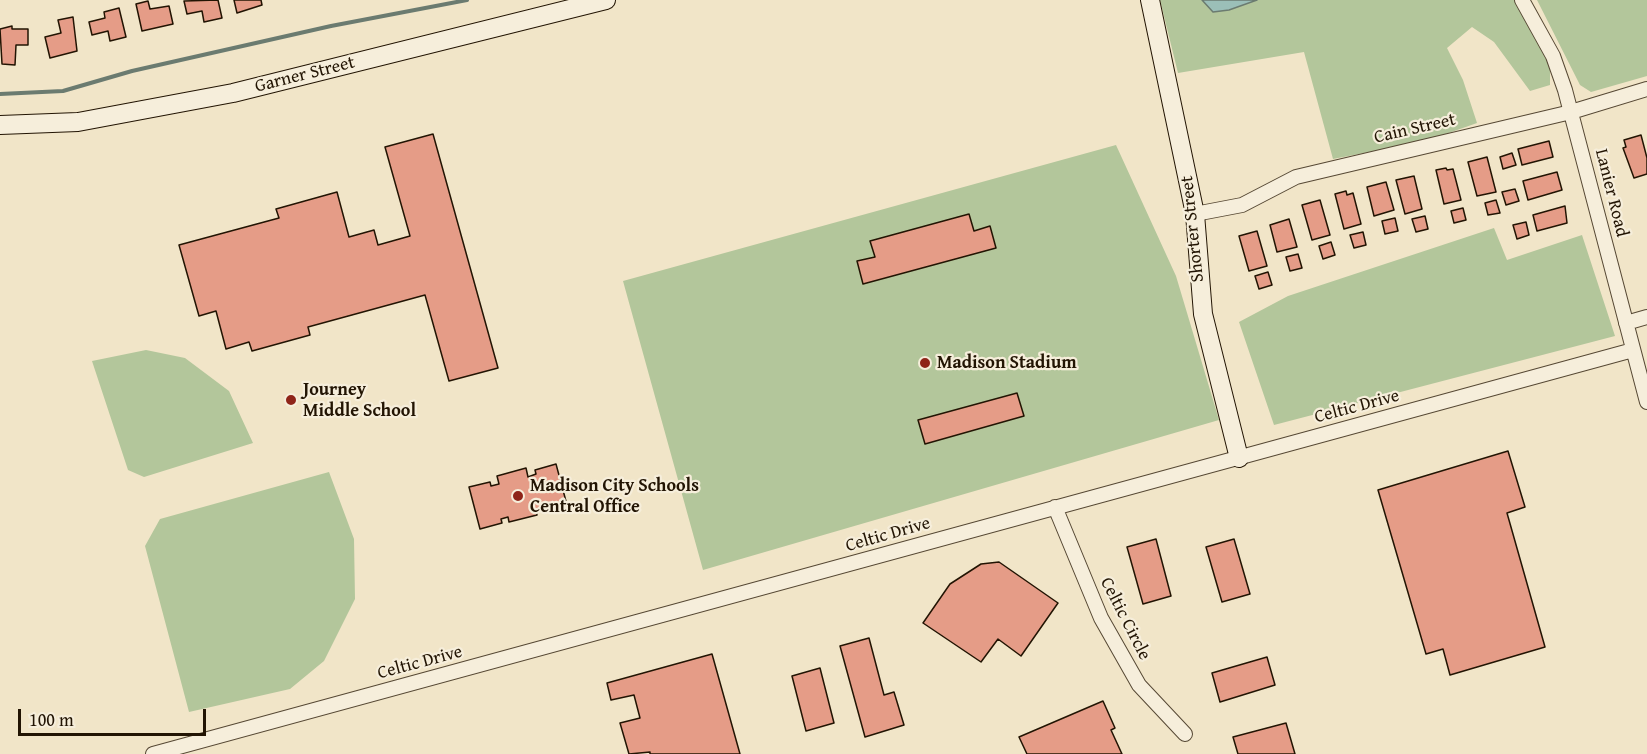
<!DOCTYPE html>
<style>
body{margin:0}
#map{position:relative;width:1647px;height:754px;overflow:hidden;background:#f1e5c8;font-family:"Gentium Book Plus",serif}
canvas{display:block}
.scale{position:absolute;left:18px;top:709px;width:188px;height:27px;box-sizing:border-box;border:3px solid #221403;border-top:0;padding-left:8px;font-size:18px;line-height:21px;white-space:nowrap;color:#221403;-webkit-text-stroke:4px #f6eedb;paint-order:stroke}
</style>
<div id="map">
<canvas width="1647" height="754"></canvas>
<div class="scale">100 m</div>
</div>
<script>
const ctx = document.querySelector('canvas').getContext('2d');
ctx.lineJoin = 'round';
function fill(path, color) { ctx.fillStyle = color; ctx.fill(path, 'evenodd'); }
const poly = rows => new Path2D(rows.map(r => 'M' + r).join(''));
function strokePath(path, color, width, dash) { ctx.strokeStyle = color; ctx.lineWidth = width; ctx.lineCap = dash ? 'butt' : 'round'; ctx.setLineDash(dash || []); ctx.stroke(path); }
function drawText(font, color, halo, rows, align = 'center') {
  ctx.font = font + ' "Gentium Book Plus",serif'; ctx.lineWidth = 4.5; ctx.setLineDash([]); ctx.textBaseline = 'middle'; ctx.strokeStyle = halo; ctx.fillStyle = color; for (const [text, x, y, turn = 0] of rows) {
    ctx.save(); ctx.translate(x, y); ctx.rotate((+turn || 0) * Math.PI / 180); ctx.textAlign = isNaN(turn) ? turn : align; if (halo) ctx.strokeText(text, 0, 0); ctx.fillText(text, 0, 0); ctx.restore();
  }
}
const green = poly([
 [1160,0,1514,0,1550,64,1550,85,1530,91,1494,42,1472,27,1447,48,1463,80,1477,123,1426,141,1333,159,1304,52,1178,73],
 [1537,0,1647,0,1647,76,1591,92,1580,85],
 [1116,145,1176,276,1219,420,703,570,623,281],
 [1494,228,1507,260,1582,235,1615,336,1274,425,1239,322,1288,296],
 [146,350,185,358,229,391,253,443,144,477,128,470,92,361],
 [329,472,354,539,355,599,324,661,290,689,189,712,145,546,160,519]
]);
const water = poly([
 [1202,0,1257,0,1229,10,1213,12,1202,0]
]);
const stream = poly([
 [0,94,63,91,132,71,331,26,467,0]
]);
const building = poly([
 [218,0,222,18,204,22,202,11,187,14,184,1,218,0],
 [234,0,261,0,262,5,237,13,234,0],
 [148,1,150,9,169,6,173,24,142,31,136,4,148,1],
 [119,8,126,37,110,41,108,31,92,35,89,22,105,18,104,12,119,8],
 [73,17,77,51,50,58,45,37,61,33,58,20,73,17],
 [12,26,12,29,28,29,28,45,16,45,15,65,2,64,0,29,12,26],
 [433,134,498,368,449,381,425,295,308,327,310,335,252,351,249,342,226,349,216,311,199,316,179,245,279,218,276,209,337,192,349,237,374,230,378,245,410,236,385,147,433,134],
 [1641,135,1647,158,1647,174,1634,178,1623,148,1626,147,1624,140,1641,135],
 [1549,141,1553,157,1522,165,1518,149,1549,141],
 [1512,153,1516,165,1503,169,1500,157,1512,153],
 [1487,157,1496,192,1477,196,1468,162,1487,157],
 [1446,168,1447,170,1453,169,1461,200,1444,204,1436,170,1446,168],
 [1557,172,1562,190,1528,200,1523,181,1557,172],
 [1414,176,1422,209,1405,214,1396,180,1414,176],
 [1386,182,1394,210,1374,216,1367,187,1386,182],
 [1515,189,1519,201,1506,205,1502,192,1515,189],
 [1346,191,1347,195,1353,193,1361,224,1344,229,1335,194,1346,191],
 [1320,200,1330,235,1312,240,1302,205,1320,200],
 [1496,200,1500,213,1488,215,1485,203,1496,200],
 [1565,206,1567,223,1537,231,1533,215,1565,206],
 [1463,208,1466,220,1454,223,1451,211,1463,208],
 [969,214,974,231,990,226,996,248,863,284,857,261,875,257,870,241,969,214],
 [1425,216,1428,229,1416,232,1412,219,1425,216],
 [1395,218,1398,231,1385,234,1382,221,1395,218],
 [1289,219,1297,247,1277,252,1270,225,1289,219],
 [1526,222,1529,235,1517,239,1513,225,1526,222],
 [1257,231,1267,266,1249,271,1239,236,1257,231],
 [1363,232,1366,245,1354,248,1350,235,1363,232],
 [1331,242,1335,255,1323,259,1319,246,1331,242],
 [1298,254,1302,268,1290,271,1286,257,1298,254],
 [1268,272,1272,285,1259,289,1255,276,1268,272],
 [1017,393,1024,416,925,444,918,420,1017,393],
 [1508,451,1525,507,1507,513,1545,647,1450,675,1443,649,1426,654,1378,490,1508,451],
 [556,464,567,505,546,512,544,507,536,509,537,515,509,522,508,517,501,519,502,523,480,529,469,487,490,482,491,486,499,484,497,476,526,468,528,477,536,474,535,470,556,464],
 [1156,539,1171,596,1143,604,1127,547,1156,539],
 [1234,539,1250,594,1222,602,1206,547,1234,539],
 [999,562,1058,603,1021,656,998,639,981,662,923,623,950,584,981,564,999,562],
 [869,638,884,695,894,692,904,725,865,737,840,646,869,638],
 [712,654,740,754,650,754,650,752,629,754,620,723,640,718,634,695,611,700,607,683,712,654],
 [1267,657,1275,685,1220,702,1212,673,1267,657],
 [820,668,834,723,806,731,792,676,820,668],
 [1103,701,1115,728,1111,730,1122,754,1027,754,1019,737,1103,701],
 [1286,723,1295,754,1238,754,1233,737,1286,723]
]);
const street = poly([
 [1522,0,1553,56,1565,90,1647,402],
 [1195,214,1242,205,1296,177,1571,112,1647,89],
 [1626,323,1647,317],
 [1055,507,1101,618,1139,685,1185,734],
 [153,754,1633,350]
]);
const secondary = poly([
 [1150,0,1195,214,1203,314,1239,458],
 [0,125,78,122,233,93,606,0]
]);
const markers = [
 [925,363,6,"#8f2418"],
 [291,400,6,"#8f2418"],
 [518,496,6,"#8f2418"]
];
const streetNames = [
 ["Garner Street",305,75,-14],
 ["Cain Street",1415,129,-13],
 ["Lanier Road",1611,193,76],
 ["Shorter Street",1193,229,-96],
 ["Celtic Drive",1357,407,-15],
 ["Celtic Drive",888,535,-16],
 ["Celtic Circle",1125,619,63],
 ["Celtic Drive",420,663,-15]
];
const poiNames = [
 ["Madison Stadium",937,363],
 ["Journey",303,390],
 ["Middle School",303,411],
 ["Madison City Schools",530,486],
 ["Central Office",530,507]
];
fill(green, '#b3c69b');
fill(water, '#9bbfb8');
strokePath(water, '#6b7b70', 1.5);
strokePath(stream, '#6b7b70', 4);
fill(building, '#e59c87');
strokePath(building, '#221403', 1.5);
strokePath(street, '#564834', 16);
strokePath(secondary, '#221403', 20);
strokePath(street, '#f6eedb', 14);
strokePath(secondary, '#f6eedb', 18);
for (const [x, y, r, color] of markers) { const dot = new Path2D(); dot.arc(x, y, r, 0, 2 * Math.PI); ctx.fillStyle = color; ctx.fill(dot); strokePath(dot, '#f6eedb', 2); }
drawText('18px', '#221403', '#f6eedb', streetNames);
drawText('bold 18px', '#221403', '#f6eedb', poiNames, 'left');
</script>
